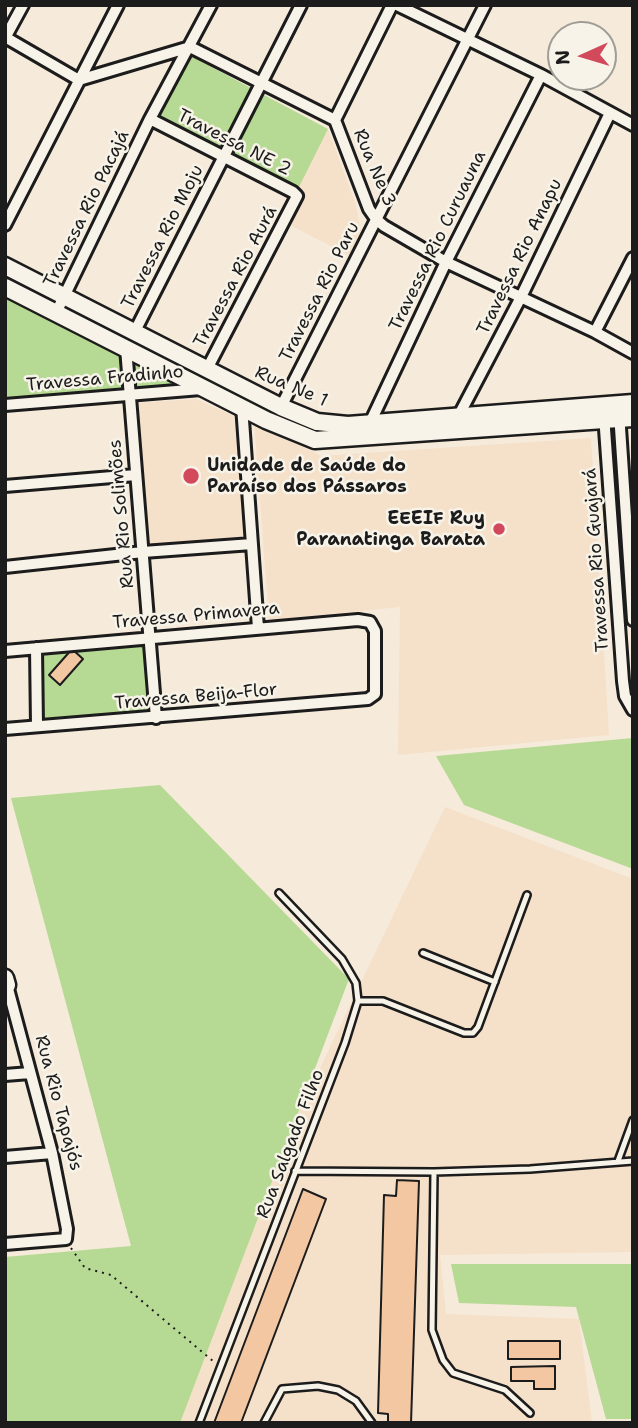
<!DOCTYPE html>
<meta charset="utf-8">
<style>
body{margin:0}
#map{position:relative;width:638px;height:1428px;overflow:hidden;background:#f6eada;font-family:"Shantell Sans",sans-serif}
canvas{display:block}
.frame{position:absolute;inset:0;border:7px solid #1c1c1c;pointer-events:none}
.north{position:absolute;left:547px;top:21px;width:70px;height:70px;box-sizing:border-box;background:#f7f3e8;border:2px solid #9f9d96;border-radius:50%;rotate:266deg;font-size:19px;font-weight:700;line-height:28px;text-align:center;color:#1c1c1c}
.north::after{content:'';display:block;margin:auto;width:24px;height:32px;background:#d1495b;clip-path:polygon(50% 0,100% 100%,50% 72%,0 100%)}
</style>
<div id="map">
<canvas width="638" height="1428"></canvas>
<div class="frame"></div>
<div class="north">N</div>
</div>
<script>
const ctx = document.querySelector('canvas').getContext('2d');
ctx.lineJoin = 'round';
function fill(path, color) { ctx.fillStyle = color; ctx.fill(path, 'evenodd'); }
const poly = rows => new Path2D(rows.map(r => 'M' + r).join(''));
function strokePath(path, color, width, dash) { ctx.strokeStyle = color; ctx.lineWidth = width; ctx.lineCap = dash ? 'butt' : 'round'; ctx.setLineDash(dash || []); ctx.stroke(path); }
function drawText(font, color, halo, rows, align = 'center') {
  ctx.font = font + ' "Shantell Sans",sans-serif'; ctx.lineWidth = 5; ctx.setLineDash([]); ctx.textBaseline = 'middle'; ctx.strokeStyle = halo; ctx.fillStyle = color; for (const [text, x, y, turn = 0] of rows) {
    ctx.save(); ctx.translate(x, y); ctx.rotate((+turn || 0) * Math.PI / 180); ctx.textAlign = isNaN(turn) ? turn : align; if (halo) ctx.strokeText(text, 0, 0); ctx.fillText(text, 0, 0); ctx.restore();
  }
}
const built = poly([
 [328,129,355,202,361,231,350,256,290,225,306,195,298,189],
 [196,399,234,416,245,536,149,546,136,403],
 [254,421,321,456,591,438,609,735,398,755,400,607,269,620],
 [445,807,633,879,633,1252,440,1255,446,1314,579,1319,592,1423,180,1423,297,1116]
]);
const green = poly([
 [189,55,328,129,298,189,159,118],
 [5,286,191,384,5,400],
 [149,635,158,717,110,721,74,729,41,725,42,644],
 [633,738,633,869,464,805,436,756],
 [160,785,349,979,180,1423,5,1423,5,1257,131,1246,11,798],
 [451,1264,633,1264,633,1419,606,1419,576,1307,459,1303]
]);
const building = poly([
 [72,649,83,659,60,685,49,675,72,649],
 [397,1180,419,1181,411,1423,388,1423,388,1414,378,1413,384,1195,396,1196,397,1180],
 [303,1189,326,1199,241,1423,214,1423,303,1189],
 [508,1341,560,1341,560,1359,508,1359,508,1341],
 [555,1366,555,1389,534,1389,534,1381,511,1381,511,1367,555,1366]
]);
const path = poly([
 [71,1248,85,1268,111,1275,214,1362]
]);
const lane = poly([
 [423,953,495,982],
 [358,1001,383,1001,464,1033,473,1033,478,1027,527,895],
 [618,1161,633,1120],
 [295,1171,434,1172,530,1169,633,1161],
 [434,1172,432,1330,443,1360,453,1373,505,1390,530,1413],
 [199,1423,345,1043,358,1001,356,983,342,959,279,893],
 [264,1423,282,1389,318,1386,338,1390,356,1401,372,1423]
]);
const street = poly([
 [397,5,541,75,633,125],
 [5,37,79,80,190,47,335,120,369,209,376,219,384,226,446,262,595,332,633,353],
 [5,38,23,5],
 [150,119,293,192,297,196,207,369],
 [335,120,392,5],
 [5,225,118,5],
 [56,313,150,119,211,5],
 [595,332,633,258],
 [134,333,301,5],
 [126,348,156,718],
 [5,405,201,389],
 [242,406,258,628],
 [281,407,485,5],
 [619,413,633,620],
 [459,415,521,297,610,113],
 [604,415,623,681,625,696,633,710],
 [370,423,446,262,541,75],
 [5,486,136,475],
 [5,567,143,552,252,544],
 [36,648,37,726],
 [5,651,358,620,370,622,375,631,375,694,368,699,5,729],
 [5,1075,30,1073],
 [5,1157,52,1153],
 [5,1244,66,1239,67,1229,52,1153,7,985]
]);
const secondary = poly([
 [5,266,281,407,317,422,348,425,633,403],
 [5,287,266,420,315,440,633,418],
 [5,978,7,985,5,985]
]);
const markers = [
 [191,476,9,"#d1495b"],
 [499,529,7,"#d1495b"]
];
const streetNames = [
 ["Travessa NE 2",234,143,27],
 ["Rua Ne 3",374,168,67],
 ["Travessa Rio Pacajá",87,209,-64],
 ["Travessa Rio Moju",163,237,-63],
 ["Travessa Rio Curuauna",438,241,-64],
 ["Travessa Rio Anapu",520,257,-64],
 ["Travessa Rio Aurá",236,277,-62],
 ["Travessa Rio Paru",320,292,-63],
 ["Travessa Fradinho",105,379,-5],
 ["Rua Ne 1",291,387,23],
 ["Rua Rio Solimões",122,514,-95],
 ["Travessa Rio Guajará",597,560,-94],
 ["Travessa Primavera",196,616,-5],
 ["Travessa Beija-Flor",196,697,-5],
 ["Rua Rio Tapajós",58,1103,75],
 ["Rua Salgado Filho",291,1144,-69]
];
const poiNames = [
 ["Unidade de Saúde do",207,466],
 ["Paraíso dos Pássaros",207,487],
 ["EEEIF Ruy",485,519,"right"],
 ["Paranatinga Barata",485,540,"right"]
];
fill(built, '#f5e0c9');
fill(green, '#b6d994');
fill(building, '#f2c7a2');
strokePath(building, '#1c1c1c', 2);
strokePath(lane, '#1c1c1c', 10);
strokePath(street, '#1c1c1c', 16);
strokePath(secondary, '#1c1c1c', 21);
strokePath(path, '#1c1c1c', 2, [2, 5]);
strokePath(lane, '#f7f3e8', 5);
strokePath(street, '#f7f3e8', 10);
strokePath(secondary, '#f7f3e8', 16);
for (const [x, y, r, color] of markers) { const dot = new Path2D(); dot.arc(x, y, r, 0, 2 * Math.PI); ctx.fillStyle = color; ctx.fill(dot); strokePath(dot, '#f7f3e8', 2.5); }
drawText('18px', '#1c1c1c', '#f7f3e8', streetNames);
drawText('bold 18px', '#1c1c1c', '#f7f3e8', poiNames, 'left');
</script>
